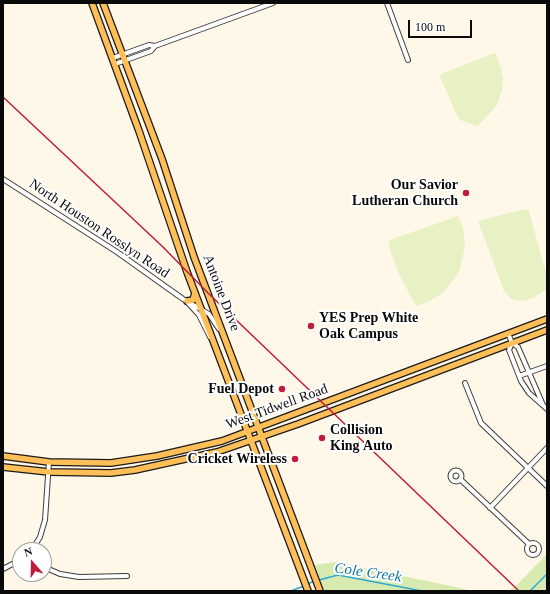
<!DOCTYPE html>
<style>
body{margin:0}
#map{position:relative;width:550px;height:594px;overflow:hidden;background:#fff7e8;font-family:Georgia,serif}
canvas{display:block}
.frame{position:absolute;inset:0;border:4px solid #0a0a0a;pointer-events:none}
.north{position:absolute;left:12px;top:542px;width:40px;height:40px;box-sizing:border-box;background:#fff;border:1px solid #9d9d9d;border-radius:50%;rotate:340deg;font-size:11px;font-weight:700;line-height:16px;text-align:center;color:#0a0a0a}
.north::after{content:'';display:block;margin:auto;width:14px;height:18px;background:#c11c3b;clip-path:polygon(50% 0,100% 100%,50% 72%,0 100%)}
.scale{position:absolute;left:408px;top:20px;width:64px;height:18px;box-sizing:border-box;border:2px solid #0a0a0a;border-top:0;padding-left:5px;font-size:12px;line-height:14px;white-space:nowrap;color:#0a0a0a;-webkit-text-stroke:3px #fff;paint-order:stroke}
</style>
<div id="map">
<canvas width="550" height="594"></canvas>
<div class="frame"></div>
<div class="north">N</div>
<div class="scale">100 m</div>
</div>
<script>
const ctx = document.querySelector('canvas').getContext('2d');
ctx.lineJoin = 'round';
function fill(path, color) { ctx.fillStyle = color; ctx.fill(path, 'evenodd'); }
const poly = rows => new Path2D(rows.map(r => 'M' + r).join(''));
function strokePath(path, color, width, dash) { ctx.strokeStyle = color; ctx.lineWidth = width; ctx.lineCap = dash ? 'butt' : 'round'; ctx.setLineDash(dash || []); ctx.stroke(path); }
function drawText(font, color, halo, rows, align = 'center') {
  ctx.font = font + ' Georgia,serif'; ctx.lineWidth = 4; ctx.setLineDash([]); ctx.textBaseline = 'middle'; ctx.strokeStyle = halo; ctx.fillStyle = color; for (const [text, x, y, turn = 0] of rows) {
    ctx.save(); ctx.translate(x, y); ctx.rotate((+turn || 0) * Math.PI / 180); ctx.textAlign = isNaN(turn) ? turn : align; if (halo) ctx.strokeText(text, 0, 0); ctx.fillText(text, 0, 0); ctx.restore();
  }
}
const green = poly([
 [547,554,547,591,508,591,516,586],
 [334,562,446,585,473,591,324,591,315,565]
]);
const pitch = poly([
 [495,53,501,68,503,79,502,90,497,105,478,126,460,120,456,113,440,77,441,74],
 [525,209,529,211,547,277,547,289,533,298,523,301,511,299,504,291,478,221],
 [458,216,463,228,465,247,459,272,444,292,428,302,416,306,399,274,388,245,390,240]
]);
const stream = poly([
 [319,580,338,575,422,591],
 [307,584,315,581],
 [291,591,304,586],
 [530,591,547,574]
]);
const minor = poly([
 [387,3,408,60],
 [113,58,149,45,155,46],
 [115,64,151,51,155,46,273,3],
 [3,179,117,252,183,299,209,314,219,329],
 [188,303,199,315,210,337],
 [508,333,512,343,518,347,543,405],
 [512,343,509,350,521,381,529,393,547,409],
 [519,376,547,366],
 [465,383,481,423,547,486],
 '450.5 476a5.5 5.5 0 1 1 11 0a5.5 5.5 0 1 1-11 0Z',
 [460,479,529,544],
 [490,508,547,448],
 '527 549a6 6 0 1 1 12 0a6 6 0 1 1-12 0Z',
 [32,550,40,537,45,520,49,462],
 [44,567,60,574,79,577,127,576],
 [3,569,20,560]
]);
const major = poly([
 [92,3,139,131,187,272,308,591],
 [103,3,162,159,194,257,320,591],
 [187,301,193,300,195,293],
 [3,456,49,462,111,463,157,456,222,441,547,319],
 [3,467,49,472,111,473,135,470,217,452,298,424,547,330]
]);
const rail = poly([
 [3,97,163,247,208,293,519,591]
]);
const markers = [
 [466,193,4,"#c11c3b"],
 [311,326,4,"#c11c3b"],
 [282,389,4,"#c11c3b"],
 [322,438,4,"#c11c3b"],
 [295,459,4,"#c11c3b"]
];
const poiNames = [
 ["Our Savior",458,185],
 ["Lutheran Church",458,201],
 ["YES Prep White",319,318,"left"],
 ["Oak Campus",319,334,"left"],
 ["Fuel Depot",274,389],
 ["Collision",330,430,"left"],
 ["King Auto",330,446,"left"],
 ["Cricket Wireless",287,459]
];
const streetNames = [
 ["North Houston Rosslyn Road",99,229,34],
 ["Antoine Drive",221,293,69],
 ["West Tidwell Road",277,407,-20]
];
const waterNames = [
 ["Cole Creek",368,573,8]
];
fill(green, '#d7ebb0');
fill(pitch, '#e8f1c3');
strokePath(stream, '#2da9d4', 1.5);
strokePath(minor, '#3d3d3d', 6);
strokePath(major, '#1b1b1b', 8);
strokePath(minor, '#fff', 4);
strokePath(major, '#ffbf58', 5.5);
strokePath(rail, '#c11c3b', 1.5);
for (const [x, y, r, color] of markers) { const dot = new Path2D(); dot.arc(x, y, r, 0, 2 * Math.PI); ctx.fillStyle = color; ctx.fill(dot); strokePath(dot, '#fff', 1.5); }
drawText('bold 14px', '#0a0a0a', '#fff', poiNames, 'right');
drawText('14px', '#0a0a0a', '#fff', streetNames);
drawText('italic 15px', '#0f76a1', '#fff', waterNames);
</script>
